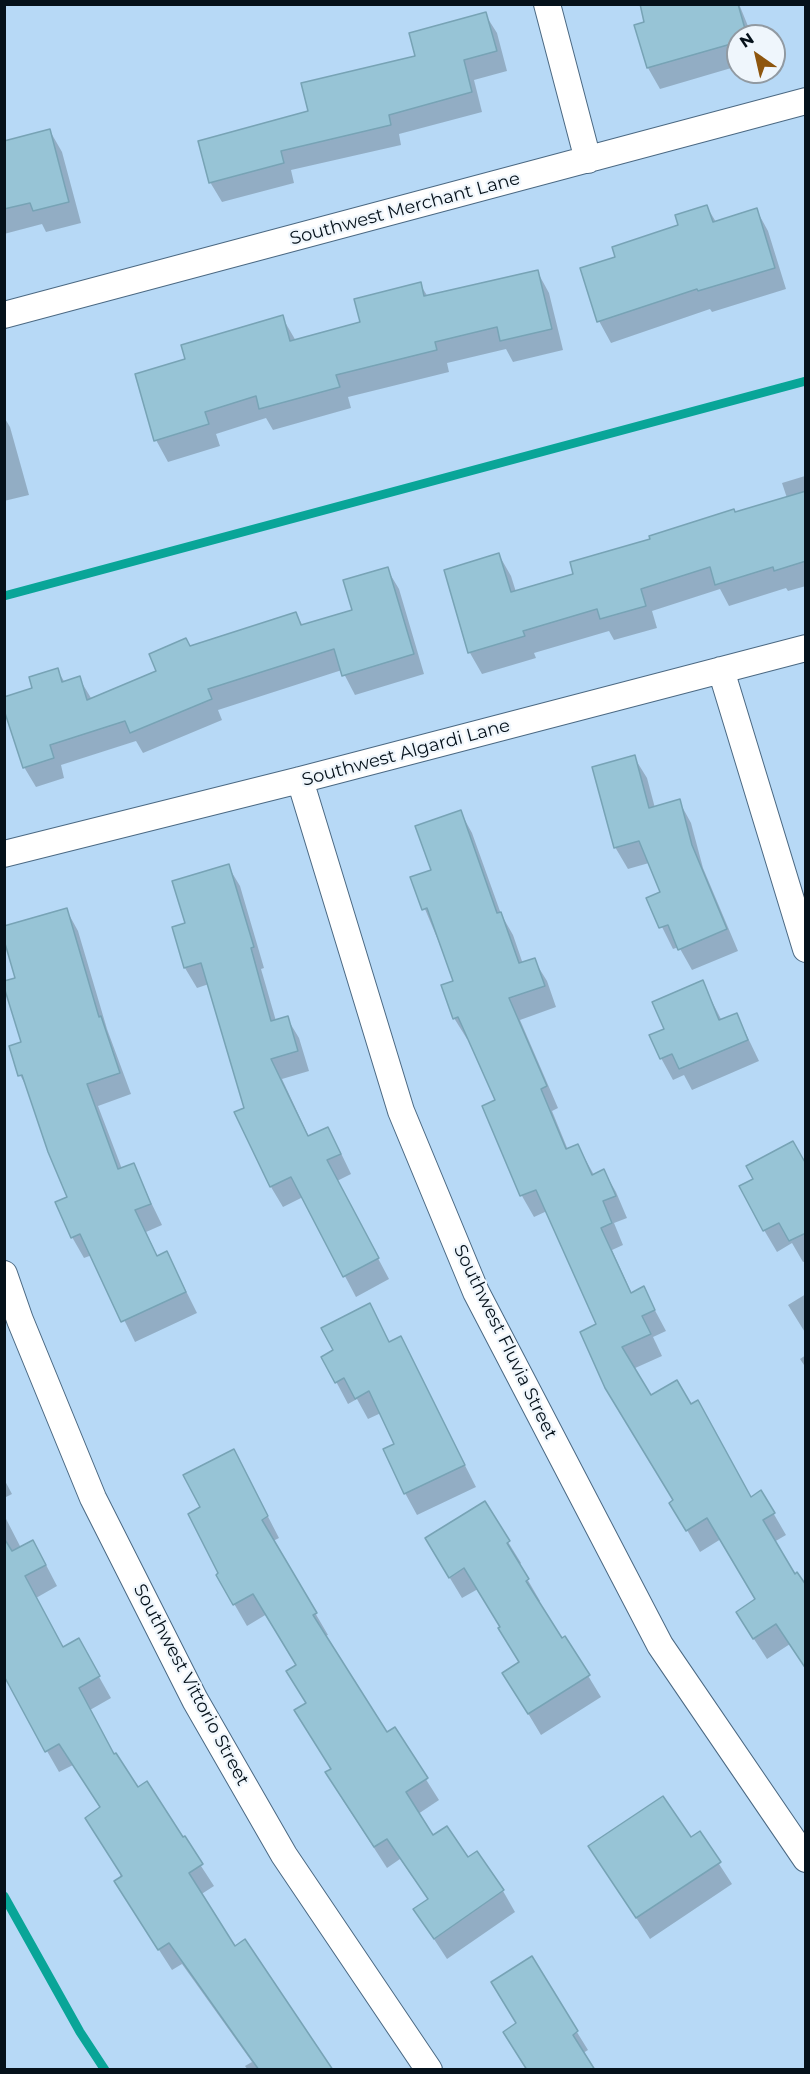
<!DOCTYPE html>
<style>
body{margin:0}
#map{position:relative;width:810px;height:2074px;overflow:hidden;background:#b7d9f6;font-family:Montserrat,sans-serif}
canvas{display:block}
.frame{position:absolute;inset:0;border:6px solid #05111a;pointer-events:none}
.north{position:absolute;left:726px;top:24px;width:60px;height:60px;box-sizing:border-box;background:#eff6fc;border:2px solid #919aa2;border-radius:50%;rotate:326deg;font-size:16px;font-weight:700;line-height:24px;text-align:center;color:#05111a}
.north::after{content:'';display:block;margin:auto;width:21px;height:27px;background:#8e560e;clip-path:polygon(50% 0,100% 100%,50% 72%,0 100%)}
</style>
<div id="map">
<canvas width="810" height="2074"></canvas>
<div class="frame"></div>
<div class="north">N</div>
</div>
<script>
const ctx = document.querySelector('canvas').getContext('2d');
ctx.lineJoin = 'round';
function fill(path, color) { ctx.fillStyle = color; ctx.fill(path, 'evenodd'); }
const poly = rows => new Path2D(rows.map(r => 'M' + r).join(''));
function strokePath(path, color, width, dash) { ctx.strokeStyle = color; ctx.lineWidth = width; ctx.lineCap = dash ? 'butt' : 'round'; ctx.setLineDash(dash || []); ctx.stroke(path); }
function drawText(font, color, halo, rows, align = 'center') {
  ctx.font = font + ' Montserrat,sans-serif'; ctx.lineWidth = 4.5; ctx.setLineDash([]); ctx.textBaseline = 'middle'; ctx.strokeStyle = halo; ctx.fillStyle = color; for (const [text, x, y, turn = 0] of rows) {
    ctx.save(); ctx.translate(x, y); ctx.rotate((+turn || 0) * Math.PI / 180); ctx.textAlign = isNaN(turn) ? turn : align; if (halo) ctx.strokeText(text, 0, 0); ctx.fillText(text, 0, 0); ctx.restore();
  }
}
const shadow = poly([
 [641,4,739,4,752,36,738,36,738,66,660,89,648,68,636,26,646,23],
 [485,14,497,33,507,71,474,80,482,112,399,134,401,145,291,170,294,183,222,202,210,182,310,113,417,58],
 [50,131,62,152,81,223,46,232,42,224,4,234,4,143],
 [707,207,716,222,756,209,768,231,786,289,712,312,710,309,611,343,599,321,617,257,680,226],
 [537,271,549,293,563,350,513,362,506,349,447,363,449,372,348,397,351,408,273,430,266,418,216,434,220,446,168,462,156,440,187,360,282,317,296,341,362,323,420,284,428,297],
 [4,417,10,427,29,495,4,501],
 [805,476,806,586,788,591,786,588,729,606,720,589,652,611,657,628,614,640,609,631,534,653,536,658,482,674,470,653,445,571,499,555,511,576,516,592,575,575,735,514,787,498,782,483],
 [387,569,399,589,424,674,355,695,342,670,218,710,222,720,143,753,136,741,61,765,64,778,36,787,24,767,34,689,57,669,65,683,79,678,91,698,158,672,190,648,296,614,303,626,354,611],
 [634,757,647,778,655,808,679,801,691,823,703,868,738,951,692,970,679,947,673,949,648,899,661,893,649,863,628,869,615,847],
 [460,811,472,833,501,914,513,935,523,964,534,960,547,981,556,1007,520,1020,558,1108,552,1111,568,1150,578,1146,594,1175,604,1171,616,1192,627,1218,614,1223,623,1245,612,1250,632,1294,643,1288,666,1331,653,1337,662,1356,633,1369,650,1398,751,1499,761,1492,786,1535,774,1542,794,1576,806,1588,806,1669,790,1644,767,1659,750,1633,757,1600,721,1539,700,1552,671,1503,674,1501,547,1211,534,1217,522,1196,483,1106,497,1101,469,1038,467,1039,454,1018,455,981,412,878,433,871],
 [228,866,240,886,264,968,261,969,276,1021,287,1018,299,1038,309,1071,282,1079,309,1137,327,1129,339,1149,351,1174,337,1181,389,1279,356,1297,303,1197,283,1207,271,1187,236,1113,245,1108,209,984,197,988,185,968,187,924],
 [66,909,78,931,107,1029,131,1094,98,1106,122,1169,133,1165,162,1225,146,1232,158,1258,167,1253,197,1313,135,1342,92,1255,84,1258,72,1237,69,1198,29,1091,20,1075,22,1043,17,979],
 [702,982,722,1021,737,1015,759,1061,692,1090,684,1075,673,1080,661,1058,666,1030],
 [806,1166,806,1261,803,1262,792,1243,777,1252,764,1230],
 [806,1294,806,1334,788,1305],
 [381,1326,390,1343,400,1338,476,1487,417,1515,405,1493,396,1445,381,1413,368,1419,357,1399,348,1404,323,1357],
 [806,1355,806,1368,800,1359],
 [245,1472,279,1538,273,1541,328,1635,325,1636,386,1734,394,1729,439,1800,418,1814,433,1837,468,1859,503,1891,515,1912,447,1959,415,1910,429,1900,400,1859,387,1868,339,1794,307,1704,297,1665,267,1614,247,1626,218,1576,220,1574,202,1508],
 [4,1479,12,1494,4,1498],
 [484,1503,521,1563,519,1565,540,1601,538,1603,561,1640,565,1638,601,1697,541,1735,517,1695,521,1663,478,1589,462,1598,439,1560],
 [4,1515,21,1548,45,1563,57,1586,36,1598,63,1648,90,1661,111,1698,90,1710,114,1756,137,1789,147,1783,214,1886,200,1895,235,1948,244,1941,332,2070,248,2070,245,2066,252,2062,182,1964,172,1970,128,1902,101,1808,73,1765,59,1772,47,1751,4,1648],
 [699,1833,732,1884,650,1939,603,1867,690,1839],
 [531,1958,588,2050,583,2053,518,2024]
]);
const stream = poly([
 [4,596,806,381],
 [4,1896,80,2032,105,2070]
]);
const building = poly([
 [640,4,738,4,747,36,738,36,738,42,647,68,634,25,644,22,640,4],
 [486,12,497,51,464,60,472,92,389,115,391,125,281,151,284,163,209,183,198,141,308,111,301,83,415,56,409,33,486,12],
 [50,129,69,202,33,211,30,203,4,209,4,141,50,129],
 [707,205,713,222,757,208,775,268,698,291,697,289,597,322,580,268,615,257,612,247,678,225,675,215,707,205],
 [538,270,552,329,500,341,497,327,435,342,437,350,336,375,340,387,259,409,256,396,205,412,209,424,154,441,135,374,185,359,181,345,283,315,290,341,360,322,354,299,421,282,424,296,538,270],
 [806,491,806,561,774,571,773,567,715,585,710,567,641,589,646,606,600,619,597,609,523,631,525,636,468,653,444,570,499,553,511,592,573,574,570,562,650,539,649,536,734,509,735,512,806,491],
 [388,567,414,654,342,676,334,649,208,689,212,699,130,733,125,721,50,745,54,758,23,768,4,710,4,697,32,688,29,677,58,668,62,682,80,676,87,700,156,671,149,654,186,638,190,646,296,612,301,625,352,610,343,580,388,567],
 [635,755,649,808,680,799,692,845,727,929,678,950,668,925,659,928,646,898,660,892,639,841,614,848,592,767,635,755],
 [461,810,497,913,501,912,519,963,535,958,545,986,509,998,547,1086,541,1089,566,1149,578,1144,592,1175,604,1169,616,1196,603,1201,612,1223,601,1228,631,1293,644,1286,655,1310,642,1316,651,1334,622,1347,651,1395,677,1380,691,1404,698,1400,751,1497,761,1490,775,1513,763,1520,795,1574,797,1572,806,1585,806,1669,776,1624,753,1639,736,1612,755,1599,707,1518,686,1531,669,1503,673,1500,605,1388,580,1332,596,1324,536,1190,520,1196,482,1106,495,1100,458,1017,453,1019,441,985,453,981,427,908,422,910,410,877,431,870,415,826,461,810],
 [229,864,254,947,251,948,271,1021,288,1016,298,1051,271,1059,308,1136,328,1127,341,1154,327,1160,379,1258,343,1277,291,1177,270,1187,234,1112,244,1108,201,963,184,968,172,927,185,923,172,881,229,864],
 [67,908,99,1017,101,1016,120,1073,87,1084,118,1169,134,1163,151,1204,135,1210,157,1256,167,1251,186,1292,121,1322,80,1234,71,1238,55,1202,67,1197,48,1152,22,1075,18,1076,9,1046,21,1042,4,987,4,981,15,978,4,940,4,926,67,908],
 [703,980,719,1020,737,1013,748,1040,679,1069,672,1054,660,1059,649,1035,664,1029,652,1002,703,980],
 [793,1141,806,1164,806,1233,789,1241,779,1223,763,1231,739,1186,753,1179,746,1166,793,1141],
 [370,1303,389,1342,401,1336,465,1465,404,1494,383,1449,394,1444,369,1391,355,1399,344,1378,335,1383,321,1357,333,1350,321,1328,370,1303],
 [234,1449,268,1516,262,1520,317,1613,313,1615,387,1732,395,1727,428,1778,406,1792,433,1835,447,1826,468,1857,477,1851,504,1890,434,1939,413,1909,428,1899,387,1839,374,1847,325,1772,331,1769,294,1710,306,1703,286,1671,296,1665,253,1594,233,1605,216,1575,218,1573,188,1514,200,1507,183,1475,234,1449],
 [485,1501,510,1541,507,1543,529,1579,526,1581,562,1638,565,1636,590,1675,528,1714,502,1673,519,1662,498,1628,500,1627,464,1568,449,1578,425,1538,485,1501],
 [4,1538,12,1551,33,1540,46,1565,25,1576,63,1647,79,1638,100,1676,79,1688,114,1754,116,1753,138,1787,147,1781,183,1837,185,1836,203,1864,189,1873,235,1946,245,1939,333,2070,259,2070,169,1943,158,1950,114,1881,122,1876,85,1818,100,1807,59,1744,45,1752,4,1676,4,1538],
 [663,1796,691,1837,700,1831,721,1862,636,1918,588,1846,663,1796],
 [532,1956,578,2031,573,2035,595,2070,527,2070,503,2032,516,2023,491,1982,532,1956]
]);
const street = poly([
 [547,4,588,160],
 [4,315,806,101],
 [721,670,806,949],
 [300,780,401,1111,476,1292,660,1645,806,1859],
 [4,854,300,780,806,648],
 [4,1274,20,1320,93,1498,195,1700,284,1855,429,2070]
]);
const streetNames = [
 ["Southwest Merchant Lane",405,209,-15],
 ["Southwest Algardi Lane",406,753,-15],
 ["Southwest Fluvia Street",505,1342,64],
 ["Southwest Vittorio Street",191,1685,62]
];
fill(shadow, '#0003');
strokePath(stream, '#09a598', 9);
fill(building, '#97c4d6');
strokePath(building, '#77a3b5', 1.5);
strokePath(street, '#4b6983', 28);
strokePath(street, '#fff', 26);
drawText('18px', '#05111a', '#eff6fc', streetNames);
</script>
